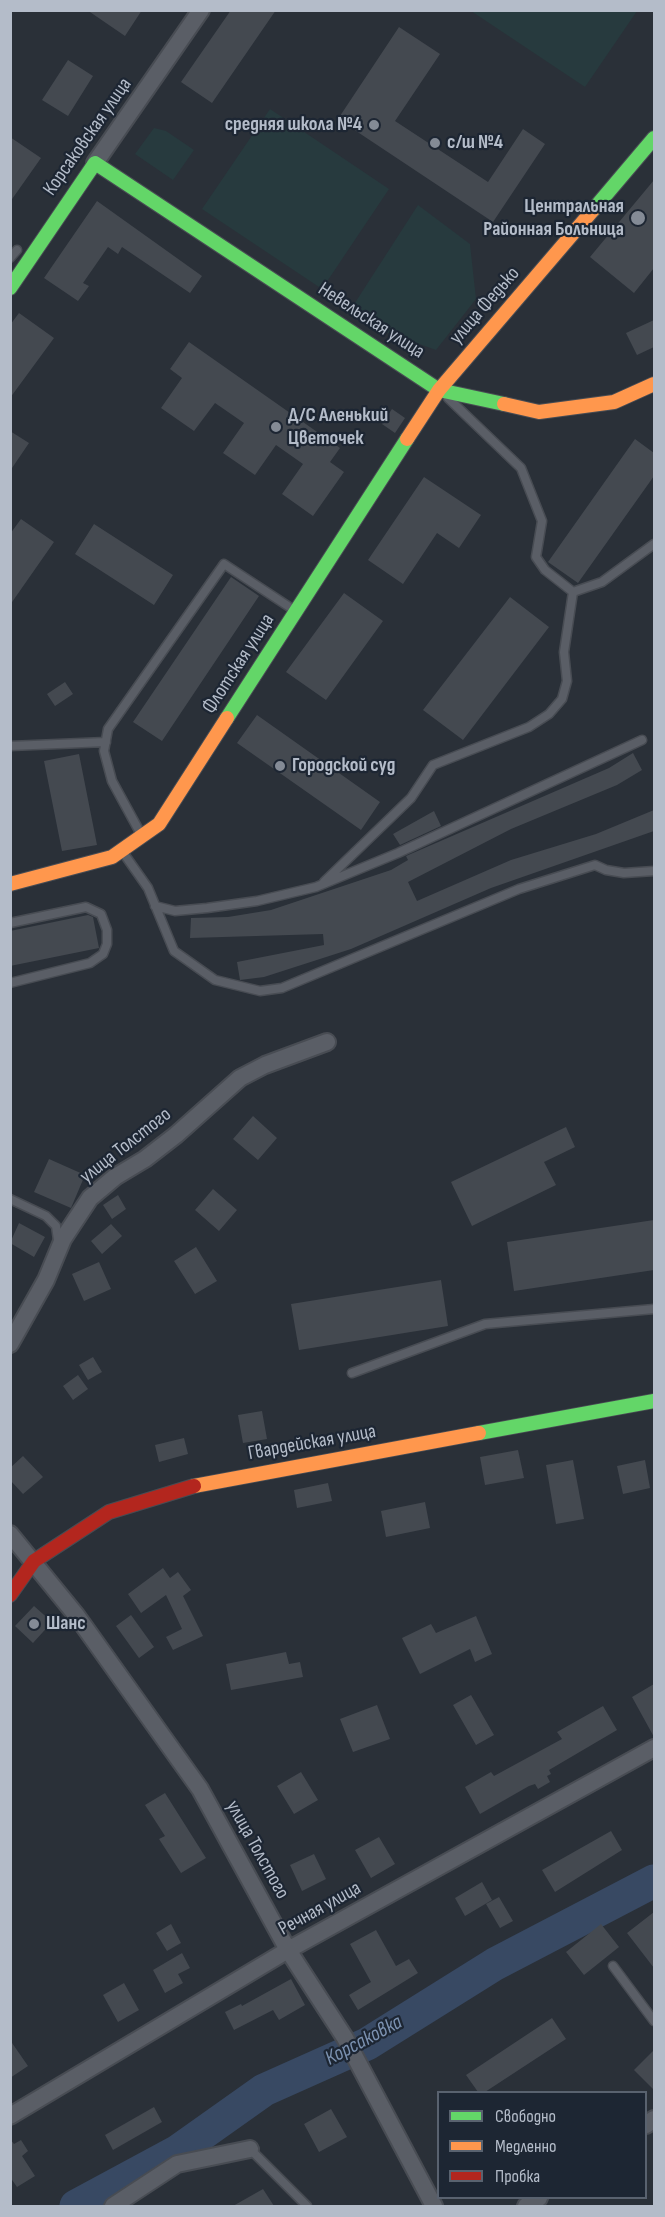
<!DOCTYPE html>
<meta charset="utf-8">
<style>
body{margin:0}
#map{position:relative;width:665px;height:2217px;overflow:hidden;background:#2a3038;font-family:"Sofia Sans Condensed",sans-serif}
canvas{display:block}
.frame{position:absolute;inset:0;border:12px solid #b4bcc9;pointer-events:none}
.legend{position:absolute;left:437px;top:2091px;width:210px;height:108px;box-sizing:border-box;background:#1d2633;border:2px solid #59626f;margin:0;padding:8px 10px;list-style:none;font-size:18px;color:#b4bcc9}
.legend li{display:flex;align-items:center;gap:12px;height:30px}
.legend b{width:30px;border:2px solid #59626f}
</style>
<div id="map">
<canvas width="665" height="2217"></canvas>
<div class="frame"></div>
<ul class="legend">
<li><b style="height:8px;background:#63d668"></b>Свободно</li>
<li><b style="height:8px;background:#ff974d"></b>Медленно</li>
<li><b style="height:8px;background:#b3261e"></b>Пробка</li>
</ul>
</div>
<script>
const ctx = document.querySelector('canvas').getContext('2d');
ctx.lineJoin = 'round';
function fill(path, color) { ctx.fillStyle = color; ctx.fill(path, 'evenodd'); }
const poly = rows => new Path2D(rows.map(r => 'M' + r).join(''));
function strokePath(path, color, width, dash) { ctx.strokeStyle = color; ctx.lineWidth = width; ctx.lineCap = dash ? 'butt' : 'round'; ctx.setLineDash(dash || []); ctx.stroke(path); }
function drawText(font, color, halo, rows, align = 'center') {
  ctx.font = font + ' "Sofia Sans Condensed",sans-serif'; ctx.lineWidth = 4.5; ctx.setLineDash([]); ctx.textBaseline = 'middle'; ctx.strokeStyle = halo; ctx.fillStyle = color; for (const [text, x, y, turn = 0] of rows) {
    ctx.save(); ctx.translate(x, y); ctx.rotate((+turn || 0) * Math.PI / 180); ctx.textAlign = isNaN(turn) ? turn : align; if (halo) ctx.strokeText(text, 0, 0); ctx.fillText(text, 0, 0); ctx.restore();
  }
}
const green = poly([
 [471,11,637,11,585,87],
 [270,109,389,189,322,289,202,209],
 [154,128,166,131,194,150,173,180,135,154],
 [418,205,470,244,476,299,436,350,380,330,351,309]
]);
const river = poly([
 [76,2206,178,2151,264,2090,367,2044,495,1964,654,1881]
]);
const building = poly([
 [87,10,142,10,125,36],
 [231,10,276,10,212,103,181,82],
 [399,27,440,54,395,121,488,182,523,129,545,144,493,222,338,119],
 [68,60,93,76,68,116,42,100],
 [10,137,41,158,10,202],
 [654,180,654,268,634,293,590,257],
 [97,201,202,276,190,293,122,247,118,254,108,247,83,283,89,286,78,301,44,278],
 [19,313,54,338,10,398,10,325],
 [654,320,654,347,637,355,626,333],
 [189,342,340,448,330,462,344,472,313,516,282,494,303,464,276,445,255,475,223,453,244,423,215,403,194,431,161,408,182,378,170,369],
 [392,409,405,418,395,433,382,424],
 [10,431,29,443,10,471],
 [635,439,654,453,654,476,578,583,548,562],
 [424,477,481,515,459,548,437,533,403,584,368,560],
 [21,519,54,542,10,605,10,534],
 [94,524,173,575,154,605,75,554],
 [231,577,259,596,162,741,133,722],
 [344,593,383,621,326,700,286,672],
 [510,597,549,627,463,740,423,710],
 [65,682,73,694,55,706,47,694],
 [257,715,380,802,361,830,237,743],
 [633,753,642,770,617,785,511,829,408,882,417,901,511,860,596,834,654,810,654,831,491,888,351,949,264,977,240,980,237,962,324,945,323,934,190,938,191,918,228,917,271,910,391,870,408,860,406,856,609,768],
 [79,754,97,845,62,851,44,761],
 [434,811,441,826,400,845,393,834],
 [88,915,93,917,99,948,10,966,10,931],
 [253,1116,277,1138,258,1160,233,1139],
 [566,1127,575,1147,544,1162,556,1185,472,1226,451,1182],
 [49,1159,85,1175,71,1208,34,1192],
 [213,1189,237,1210,219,1231,195,1210],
 [118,1195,126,1209,112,1219,103,1205],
 [654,1220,654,1270,514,1291,507,1242],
 [19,1223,45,1237,34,1257,10,1243],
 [111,1224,122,1236,102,1254,91,1241],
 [196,1247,217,1281,195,1294,174,1261],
 [99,1262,111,1289,84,1301,72,1274],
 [441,1280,448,1326,299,1350,291,1304],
 [93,1357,102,1372,88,1380,79,1365],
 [78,1375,88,1389,73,1400,63,1386],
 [262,1411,267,1439,243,1443,238,1415],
 [184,1438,188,1454,159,1462,155,1445],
 [518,1450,524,1478,485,1485,480,1457],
 [23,1456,43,1477,23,1494,10,1480,10,1468],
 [573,1460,584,1519,556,1524,546,1465],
 [645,1460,650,1488,623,1494,617,1466],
 [328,1483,332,1501,297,1508,294,1490],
 [425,1502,430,1528,386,1537,381,1511],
 [163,1568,170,1578,178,1572,191,1590,183,1596,203,1636,173,1650,166,1637,182,1629,166,1595,141,1613,128,1594],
 [34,1606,52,1622,33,1643,15,1626],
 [131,1615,154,1647,139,1658,116,1626],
 [476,1616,492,1654,475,1662,470,1649,420,1674,402,1638,431,1624,436,1633],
 [286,1652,289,1664,300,1662,303,1677,231,1690,226,1664],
 [654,1684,654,1737,632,1697],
 [471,1695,494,1735,476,1745,453,1705],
 [377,1705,390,1739,353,1752,340,1719],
 [603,1706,617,1730,549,1770,551,1774,547,1776,550,1782,538,1789,535,1784,529,1786,480,1814,465,1787,491,1772,494,1776,562,1739,557,1732],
 [301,1772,318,1800,294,1814,277,1786],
 [165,1793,206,1858,181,1873,159,1839,165,1836,145,1805],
 [611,1831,622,1850,555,1892,542,1870],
 [379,1837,395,1864,371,1878,355,1850],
 [314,1854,326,1879,302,1891,290,1865],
 [482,1882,492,1900,465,1916,455,1898],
 [499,1897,513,1921,500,1928,486,1904],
 [654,1912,654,1968,627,1933],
 [171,1924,181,1943,167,1951,156,1933],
 [601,1924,619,1947,584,1975,566,1952],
 [376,1930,396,1966,409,1959,418,1973,358,2010,349,1995,371,1982,350,1944],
 [182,1953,190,1968,178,1974,183,1983,165,1993,153,1970],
 [291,1979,305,2005,279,2020,273,2010,234,2030,225,2012,241,2004,242,2006],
 [124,1983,139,2010,118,2022,103,1995],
 [552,2018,566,2039,485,2092,478,2092,466,2075],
 [10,2040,28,2066,10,2078],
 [654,2050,654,2090,634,2070],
 [154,2107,162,2122,113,2150,105,2135],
 [331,2109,347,2137,319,2152,304,2124],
 [10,2139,14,2144,21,2140,28,2151,22,2156,35,2176,17,2187,10,2177],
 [263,2189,274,2206,233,2206]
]);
const lane = poly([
 [10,258,17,250],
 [448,398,521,468,542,521,536,557,545,570,573,592,602,582,654,544],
 [10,746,106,742],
 [142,836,112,781,104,751,108,729,224,564,294,610],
 [122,851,148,888,174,951,215,980,260,991,282,988,519,889,595,865,606,870,624,873,654,871],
 [324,882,411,798,433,765,529,727,549,714,562,699,567,681,564,652,573,592],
 [155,906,175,911,207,908,257,901,316,887,398,853,642,740],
 [10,923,86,907,101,914,107,930,107,944,103,954,90,963,10,983],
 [10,1199,46,1216,56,1226,58,1240],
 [352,1373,485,1324,654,1309],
 [613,1966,654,2021],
 [250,2149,307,2206]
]);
const street = poly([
 [95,163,201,10],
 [10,1344,46,1280,63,1239,90,1198,115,1177,145,1159,176,1135,240,1078,265,1065,327,1042],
 [10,1534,76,1615,200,1789,288,1950,345,2038,434,2206],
 [10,2116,288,1950,654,1748],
 [646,2125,654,2119],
 [113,2206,177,2164,250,2149],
 [526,2206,539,2198]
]);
const fast = poly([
 [593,210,654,138],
 [10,288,95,163,439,390,504,404],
 [227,718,407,439],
 [479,1433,654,1401]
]);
const slow = poly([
 [504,404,539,412,614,402,654,384],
 [407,439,439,390,593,210],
 [10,884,112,857,159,824,227,718],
 [194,1486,479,1433]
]);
const jam = poly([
 [10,1595,34,1561,109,1512,194,1486]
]);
const markers = [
 [374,125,6,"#848b96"],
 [435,143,6,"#848b96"],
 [638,218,8,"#848b96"],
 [276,427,6,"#848b96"],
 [280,766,6,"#848b96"],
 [34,1624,6,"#848b96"]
];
const poiNames = [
 ["средняя школа №4",362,125,"right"],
 ["с/ш №4",447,143],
 ["Центральная",624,207,"right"],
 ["Районная Больница",624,230,"right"],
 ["Д/С Аленький",288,416],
 ["Цветочек",288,439],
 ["Городской суд",292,766],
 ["Шанс",46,1624]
];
const streetNames = [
 ["Корсаковская улица",88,137,-55],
 ["улица Федько",485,306,-49],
 ["Невельская улица",371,321,33],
 ["Флотская улица",239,664,-57],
 ["улица Толстого",126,1146,-38],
 ["Гвардейская улица",312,1443,-10],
 ["улица Толстого",257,1850,61],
 ["Речная улица",320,1909,-29]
];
const waterNames = [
 ["Корсаковка",364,2041,-28]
];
fill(green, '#273a3e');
strokePath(river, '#384963', 33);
fill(building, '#444950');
strokePath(lane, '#484c53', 11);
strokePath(street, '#484c53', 20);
strokePath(fast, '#484c53', 16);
strokePath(slow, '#484c53', 16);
strokePath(jam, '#484c53', 16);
strokePath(lane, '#5a5e66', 8);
strokePath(street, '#5a5e66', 16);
strokePath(fast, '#63d668', 14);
strokePath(slow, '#ff974d', 14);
strokePath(jam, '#b3261e', 14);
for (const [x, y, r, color] of markers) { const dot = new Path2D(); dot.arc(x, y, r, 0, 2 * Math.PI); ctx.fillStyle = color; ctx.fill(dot); strokePath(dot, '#1d2633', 2); }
drawText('bold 20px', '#b4bcc9', '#1d2633', poiNames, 'left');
drawText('20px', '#b4bcc9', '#1d2633', streetNames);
drawText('italic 21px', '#7c92b1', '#1d2633', waterNames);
</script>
